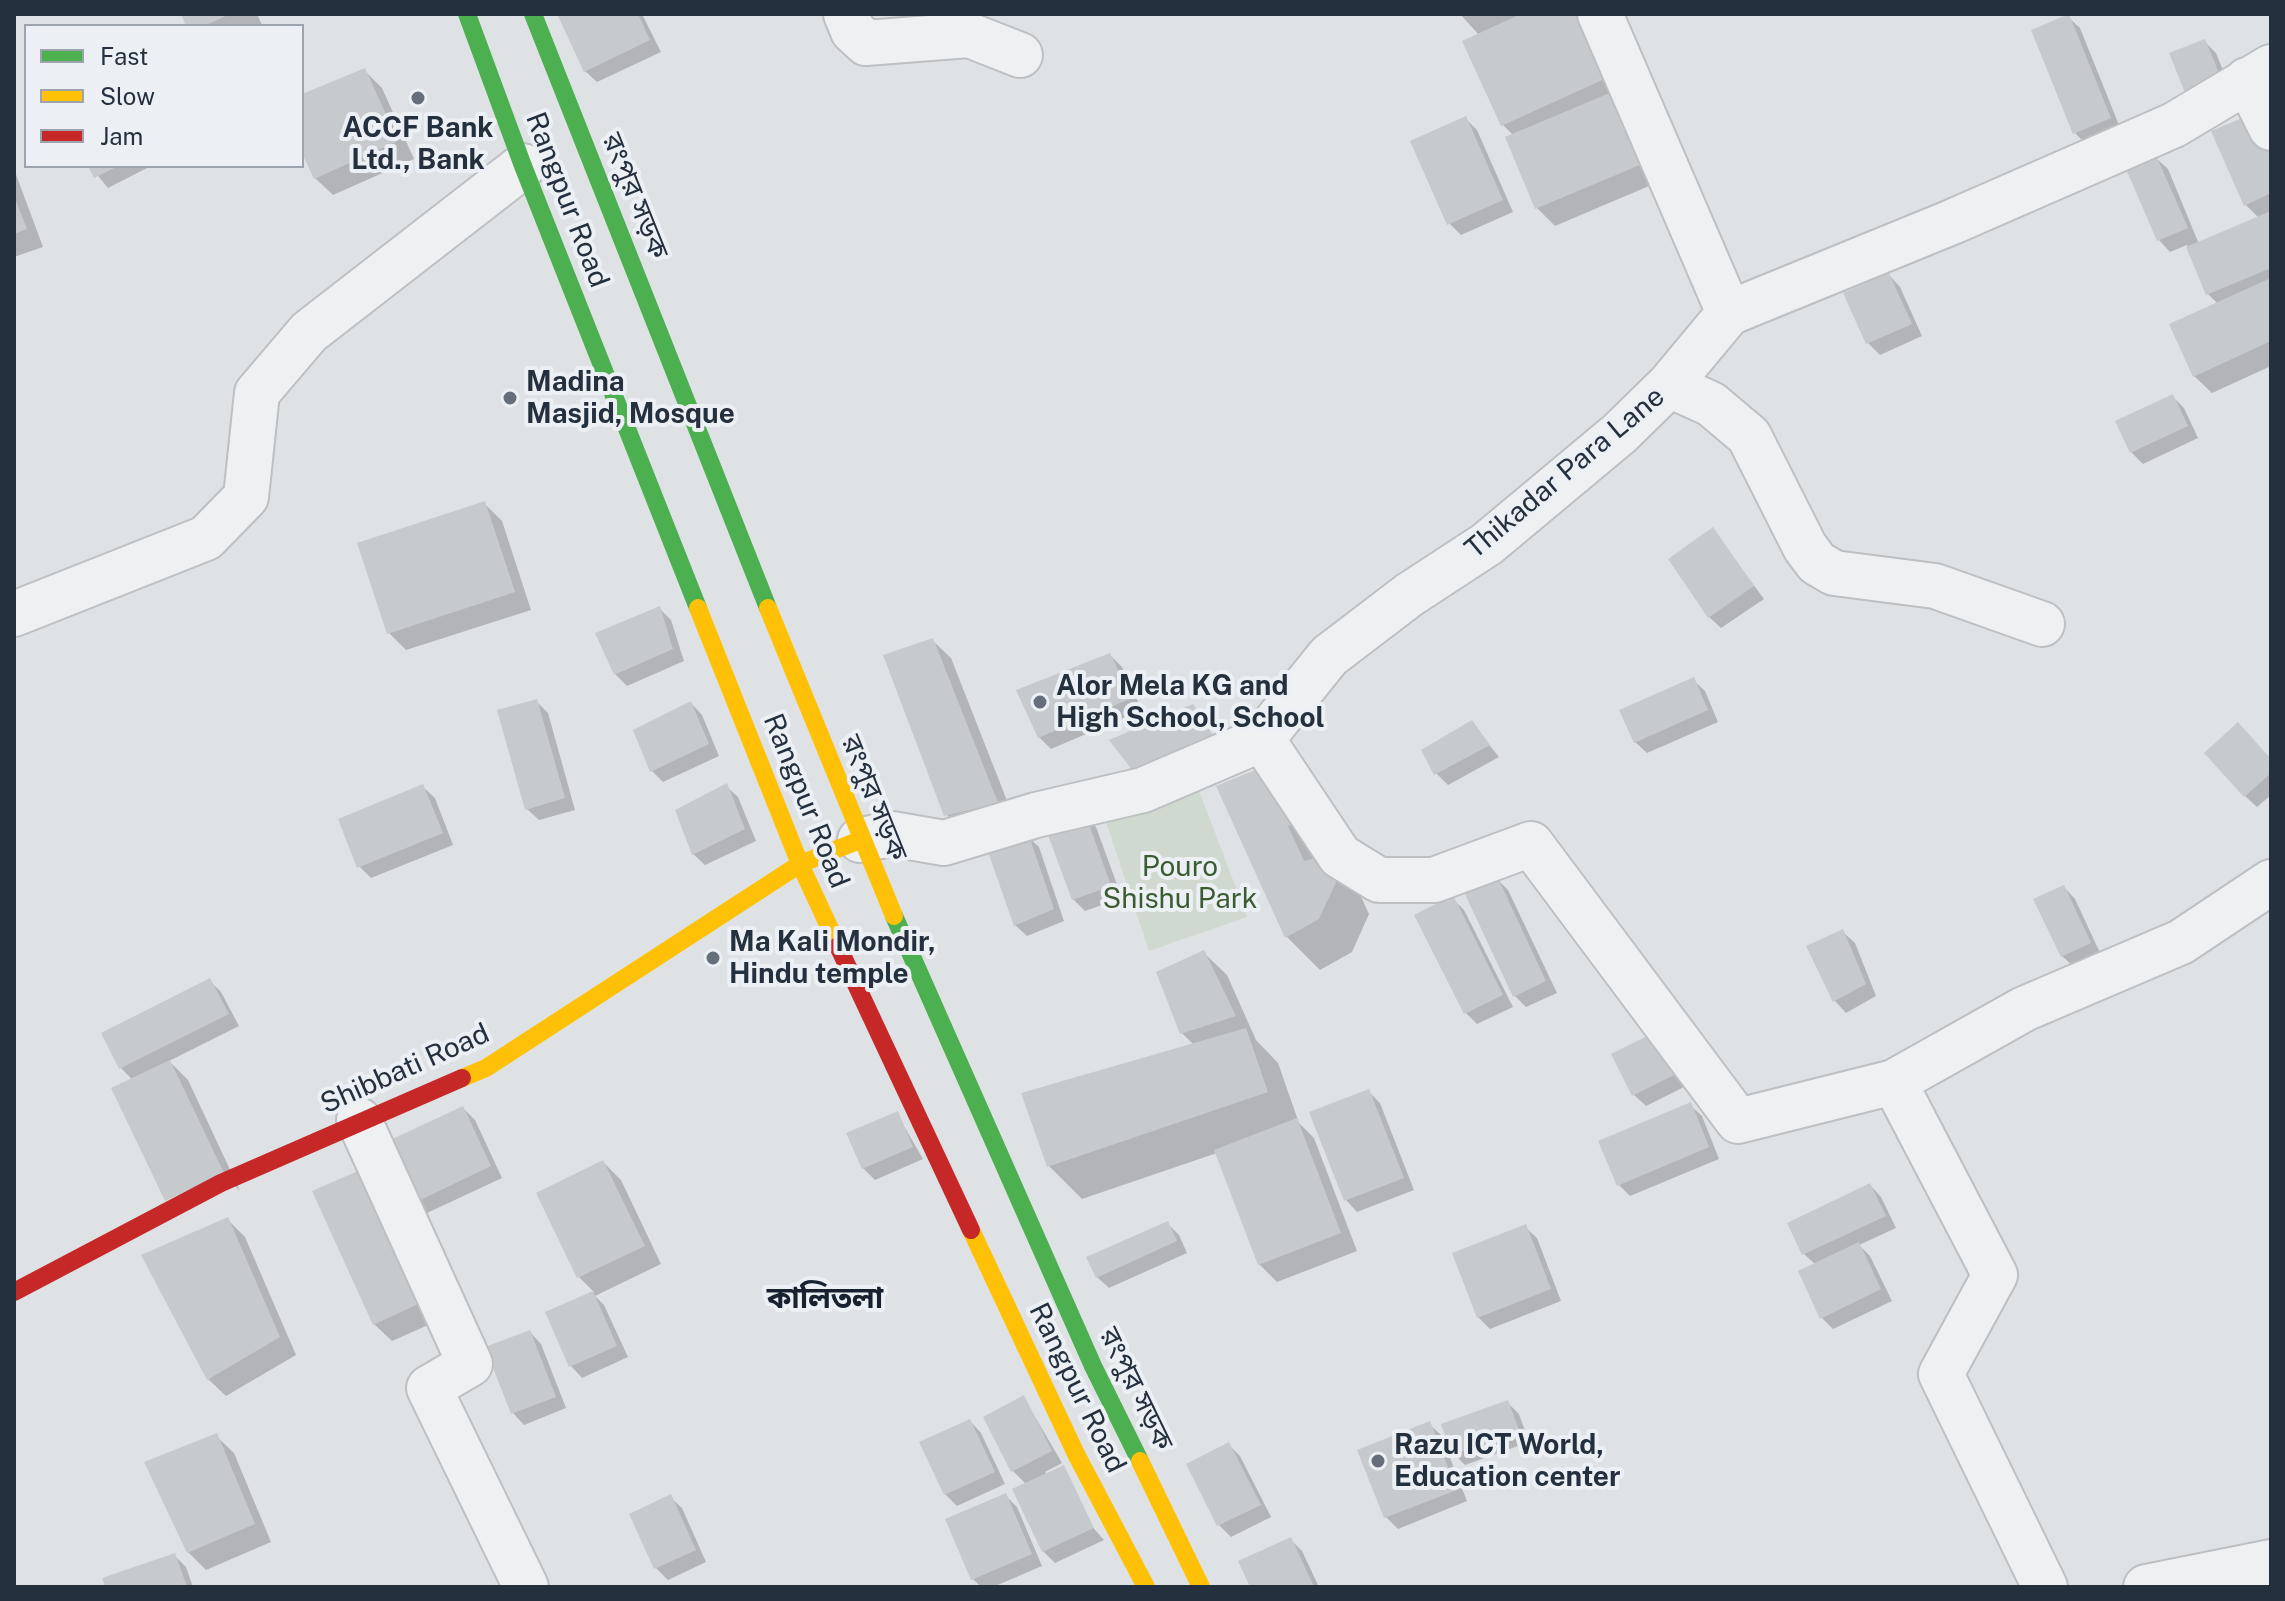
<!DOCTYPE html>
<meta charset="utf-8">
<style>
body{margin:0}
#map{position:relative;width:2285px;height:1601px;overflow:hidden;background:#dfe2e5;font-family:"Public Sans",sans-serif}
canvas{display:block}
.frame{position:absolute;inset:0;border:16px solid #25303f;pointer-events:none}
.legend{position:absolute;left:24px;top:24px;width:280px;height:144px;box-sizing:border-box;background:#ecf0f5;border:2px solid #9ca3ac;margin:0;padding:10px 14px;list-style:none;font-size:24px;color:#25303f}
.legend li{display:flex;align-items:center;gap:16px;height:40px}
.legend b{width:40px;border:2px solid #9ca3ac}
</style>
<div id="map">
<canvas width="2285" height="1601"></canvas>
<div class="frame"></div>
<ul class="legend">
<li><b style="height:10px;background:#4caf50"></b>Fast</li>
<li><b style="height:10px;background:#ffc107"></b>Slow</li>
<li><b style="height:10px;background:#c62828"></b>Jam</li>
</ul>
</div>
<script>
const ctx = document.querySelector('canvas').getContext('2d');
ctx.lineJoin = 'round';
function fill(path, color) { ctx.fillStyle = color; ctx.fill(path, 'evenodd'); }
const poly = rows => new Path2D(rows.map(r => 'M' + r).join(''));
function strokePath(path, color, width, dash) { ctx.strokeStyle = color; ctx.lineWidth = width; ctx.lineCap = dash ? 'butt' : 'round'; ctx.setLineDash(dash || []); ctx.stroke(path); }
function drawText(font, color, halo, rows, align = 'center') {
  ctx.font = font + ' "Public Sans","Noto Sans Bengali",sans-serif'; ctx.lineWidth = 8; ctx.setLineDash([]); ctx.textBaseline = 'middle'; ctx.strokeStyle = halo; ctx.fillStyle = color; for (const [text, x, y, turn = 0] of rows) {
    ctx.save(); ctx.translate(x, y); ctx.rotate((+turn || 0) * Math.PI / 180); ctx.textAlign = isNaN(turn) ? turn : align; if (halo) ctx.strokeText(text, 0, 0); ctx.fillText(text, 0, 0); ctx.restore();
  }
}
const green = poly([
 [1197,785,1247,917,1149,951,1103,813]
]);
const shadow = poly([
 [183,14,257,14,262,25,189,26],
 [560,14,642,14,661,52,597,82,585,71],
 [1460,14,1591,14,1663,180,1555,226,1537,208,1514,136,1503,125,1479,35],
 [2068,17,2080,28,2121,130,2086,144,2075,133],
 [2204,41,2216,53,2231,90,2198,104],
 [364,70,382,88,414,159,333,195,315,178,302,148,302,97],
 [1466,119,1477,130,1513,212,1461,235,1449,223],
 [2271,127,2271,366,2212,393,2194,376,2218,304,2208,294,2187,245,2170,252,2159,240,2156,158,2168,169,2199,244,2259,218,2245,204],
 [90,166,151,166,108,188],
 [14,169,43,247,14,257],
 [1889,275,1900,287,1922,336,1880,355,1868,343,1846,294],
 [2172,396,2184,408,2198,438,2143,464,2131,452],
 [485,504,502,521,531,610,406,650,389,633],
 [1713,530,1764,599,1721,628,1709,617],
 [659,608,671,620,684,661,627,686,615,674],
 [933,641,951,658,1015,821,964,832,946,814],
 [1110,655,1122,667,1142,710,1051,749,1039,737],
 [1693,680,1705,691,1718,722,1647,753,1635,742],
 [536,701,548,713,575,810,539,820,527,809],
 [691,703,702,715,719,756,663,782,651,770],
 [1471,722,1499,757,1448,785,1436,773],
 [2271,760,2271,795,2257,807,2245,796],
 [1255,772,1358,890,1369,914,1352,952,1320,970,1287,937],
 [726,786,738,797,756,841,705,865,693,854],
 [423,787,435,798,453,845,371,878,359,866],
 [1084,815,1096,827,1122,898,1085,911,1073,899],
 [1027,836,1039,847,1064,921,1027,936,1015,925],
 [1497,879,1508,890,1557,993,1526,1007,1515,996],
 [2064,887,2075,899,2101,955,2074,967,2062,956],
 [1452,898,1464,910,1513,1007,1477,1024,1466,1013],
 [1843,932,1855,943,1876,996,1846,1013,1835,1001,1809,947],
 [1203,952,1227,975,1256,1040,1278,1063,1299,1123,1314,1138,1357,1251,1277,1282,1259,1264,1217,1153,1082,1199,1049,1166,1194,1045,1182,1033],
 [209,980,221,992,239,1026,169,1061,188,1080,240,1191,121,1068],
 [1655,1034,1686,1086,1646,1106,1634,1095],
 [1368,1091,1380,1103,1414,1190,1357,1212,1346,1200],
 [1690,1105,1702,1116,1719,1159,1630,1196,1619,1185],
 [463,1108,475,1120,502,1178,427,1213,415,1201],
 [897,1114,923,1159,875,1180,863,1168],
 [603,1162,621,1180,661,1264,595,1296,604,1305,628,1357,582,1378,571,1366,547,1313,594,1292,579,1277,539,1194],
 [1870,1185,1881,1197,1896,1228,1859,1245,1870,1256,1892,1301,1833,1329,1822,1318,1816,1265,1804,1254],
 [315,1192,444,1318,392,1341,374,1324],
 [228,1220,245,1237,296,1355,226,1396,208,1379],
 [1167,1223,1179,1235,1187,1253,1109,1288,1097,1277],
 [1525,1227,1537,1238,1561,1301,1490,1329,1478,1317],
 [530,1332,541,1344,566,1408,524,1425,513,1413,488,1348],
 [1024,1398,1062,1463,1045,1472,1047,1475,1104,1540,1055,1563,1043,1551,1027,1485,1013,1471],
 [1507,1402,1519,1414,1529,1442,1465,1465,1454,1454],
 [970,1421,981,1433,1005,1484,957,1506,945,1494],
 [1429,1424,1441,1435,1467,1501,1398,1529,1386,1517],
 [216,1436,234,1453,271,1542,206,1570,188,1552],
 [1229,1445,1240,1456,1271,1517,1231,1537,1219,1525,1188,1465],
 [1006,1496,1017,1507,1042,1566,993,1587,981,1587,973,1579],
 [670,1497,682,1508,706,1562,668,1580,656,1568],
 [1290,1539,1302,1551,1319,1587,1252,1587],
 [174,1555,186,1567,193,1587,107,1587]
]);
const building = poly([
 [181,14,230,14,204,26,186,26],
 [557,14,638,14,650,40,584,72],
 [1521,14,1583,14,1611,76,1501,126,1462,41],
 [2069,14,2111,118,2073,134,2031,30],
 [2205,39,2221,78,2185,93,2169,53],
 [365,68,398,141,314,179,302,153,302,94],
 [1617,90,1647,162,1535,209,1505,137],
 [2259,111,2271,139,2271,193,2244,206,2211,131],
 [1466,116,1503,200,1447,225,1410,141],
 [2156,155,2188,228,2157,241,2126,169],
 [88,166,118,166,94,178],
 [14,196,27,229,14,234],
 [2271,211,2271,268,2206,295,2186,247],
 [1889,273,1912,324,1866,344,1843,293],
 [2271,278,2271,341,2193,377,2169,324],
 [2173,394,2188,426,2130,453,2115,421],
 [485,501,515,592,387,634,357,543],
 [1713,527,1754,586,1708,618,1668,559],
 [660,606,673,649,614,675,595,633],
 [933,638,998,803,944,816,883,655],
 [1110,653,1132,698,1038,738,1016,690],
 [1694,677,1708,710,1634,743,1619,710],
 [537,699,565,798,525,810,497,710],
 [691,701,709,744,650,772,633,730],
 [1193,704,1215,738,1136,775,1109,740],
 [1472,720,1490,745,1434,775,1421,750],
 [2238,722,2271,759,2271,773,2244,797,2204,753],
 [1255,770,1287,791,1300,821,1288,826,1304,861,1326,855,1337,880,1319,919,1285,938,1216,786],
 [727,783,745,829,692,855,675,810],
 [423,784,443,833,357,868,338,819],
 [1085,813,1111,886,1072,900,1045,827],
 [1028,833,1054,909,1014,926,987,849],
 [1497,876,1546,981,1513,997,1464,892],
 [2064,885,2091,943,2061,957,2033,899],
 [1453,895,1503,995,1464,1014,1414,915],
 [1843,929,1866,984,1833,1002,1806,946],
 [1204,950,1236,1016,1180,1034,1156,972],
 [210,978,229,1014,119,1069,101,1033],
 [1246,1028,1268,1092,1047,1167,1021,1093],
 [1655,1032,1676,1074,1632,1096,1611,1054],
 [170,1060,224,1173,165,1201,111,1088],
 [1369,1089,1404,1178,1344,1201,1309,1112],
 [1691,1102,1709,1147,1617,1186,1598,1141],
 [463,1106,491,1166,414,1203,386,1142],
 [898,1111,913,1147,862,1169,846,1133],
 [1297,1118,1341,1233,1258,1265,1214,1150],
 [603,1160,645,1246,577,1278,536,1193],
 [367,1167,427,1300,373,1325,312,1191],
 [1870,1183,1886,1216,1802,1255,1787,1223],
 [228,1217,280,1337,207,1380,141,1255],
 [1168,1221,1177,1241,1096,1278,1086,1257],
 [1526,1224,1551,1289,1477,1318,1452,1253],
 [1859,1242,1881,1289,1820,1319,1798,1271],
 [593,1291,617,1346,569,1367,545,1312],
 [530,1330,556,1397,511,1414,485,1347],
 [1024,1395,1052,1451,1011,1472,983,1417],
 [1508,1400,1519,1430,1452,1455,1441,1424],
 [970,1419,995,1472,944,1495,919,1442],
 [1430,1421,1457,1490,1384,1518,1357,1450],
 [217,1433,255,1524,187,1553,144,1462],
 [1229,1442,1261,1505,1217,1526,1186,1464],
 [1064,1465,1094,1528,1042,1552,1012,1489],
 [1006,1493,1032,1554,971,1580,945,1519],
 [671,1494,696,1550,654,1569,629,1514],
 [1291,1537,1314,1587,1250,1587,1238,1561],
 [175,1553,187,1587,105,1587,102,1578]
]);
const street = poly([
 [846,14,853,31,866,43,969,35,1020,55],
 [1600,14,1729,313],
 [2247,80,2271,128],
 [1669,385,1711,404,1749,436,1805,547,1817,563,1834,573,1935,586,2042,624],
 [14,614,206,538,246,497,257,393,309,332,523,166],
 [1262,739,1340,856,1379,880,1434,880,1531,844,1738,1121,1894,1082,2024,1009,2181,942,2271,882],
 [860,840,892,834,944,843,1036,815,1143,790,1262,739,1329,656,1409,595,1487,544,1620,433,1669,385,1729,313,1952,222,2174,125,2271,67],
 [1894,1082,1995,1275,1941,1374,2045,1587],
 [359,1120,470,1364,429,1388,526,1587],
 [2146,1587,2271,1562]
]);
const fast = poly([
 [467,14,523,166,698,608],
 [533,14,768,608],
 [894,916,1093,1366,1140,1461]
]);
const slow = poly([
 [698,608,800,864,838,946],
 [768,608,894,916],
 [462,1078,486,1068,800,864,860,840],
 [971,1230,1076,1454,1146,1587],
 [1140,1461,1201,1587]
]);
const jam = poly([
 [838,946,971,1230],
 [14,1292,221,1183,462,1078]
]);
const markers = [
 [418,98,8,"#666e79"],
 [510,398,8,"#666e79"],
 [1040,702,8,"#666e79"],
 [713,958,8,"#666e79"],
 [1378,1461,8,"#666e79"]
];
const poiNames = [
 ["ACCF Bank",418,128,"center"],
 ["Ltd., Bank",418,160,"center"],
 ["Madina",526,382],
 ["Masjid, Mosque",526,414],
 ["Alor Mela KG and",1056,686],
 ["High School, School",1056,718],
 ["Ma Kali Mondir,",729,942],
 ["Hindu temple",729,974],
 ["Razu ICT World,",1394,1445],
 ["Education center",1394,1477]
];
const streetNames = [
 ["রংপুর সড়ক",635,196,68],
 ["Rangpur Road",567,200,69],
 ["Thikadar Para Lane",1565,473,-40],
 ["রংপুর সড়ক",874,798,68],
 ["Rangpur Road",806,801,68],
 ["Shibbati Road",405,1069,-24],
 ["Rangpur Road",1077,1388,64],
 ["রংপুর সড়ক",1136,1389,64]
];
const parkNames = [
 ["Pouro",1180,867],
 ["Shishu Park",1180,899]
];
const neighbourhoodNames = [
 ["কালিতলা",825,1299]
];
fill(green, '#d0d9cf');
fill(shadow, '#0003');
fill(building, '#c7cacd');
strokePath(street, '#bdc0c3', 48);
strokePath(street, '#eef0f2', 44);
strokePath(fast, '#4caf50', 18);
strokePath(slow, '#ffc107', 18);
strokePath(jam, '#c62828', 18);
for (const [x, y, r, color] of markers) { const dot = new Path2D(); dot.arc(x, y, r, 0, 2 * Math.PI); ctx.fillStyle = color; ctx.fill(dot); strokePath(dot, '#ecf0f5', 3); }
drawText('bold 28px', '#25303f', '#ecf0f5', poiNames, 'left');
drawText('28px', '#25303f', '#ecf0f5', streetNames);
drawText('28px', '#3b5c31', '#ecf0f5', parkNames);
drawText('bold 30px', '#172130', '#ecf0f5', neighbourhoodNames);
</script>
